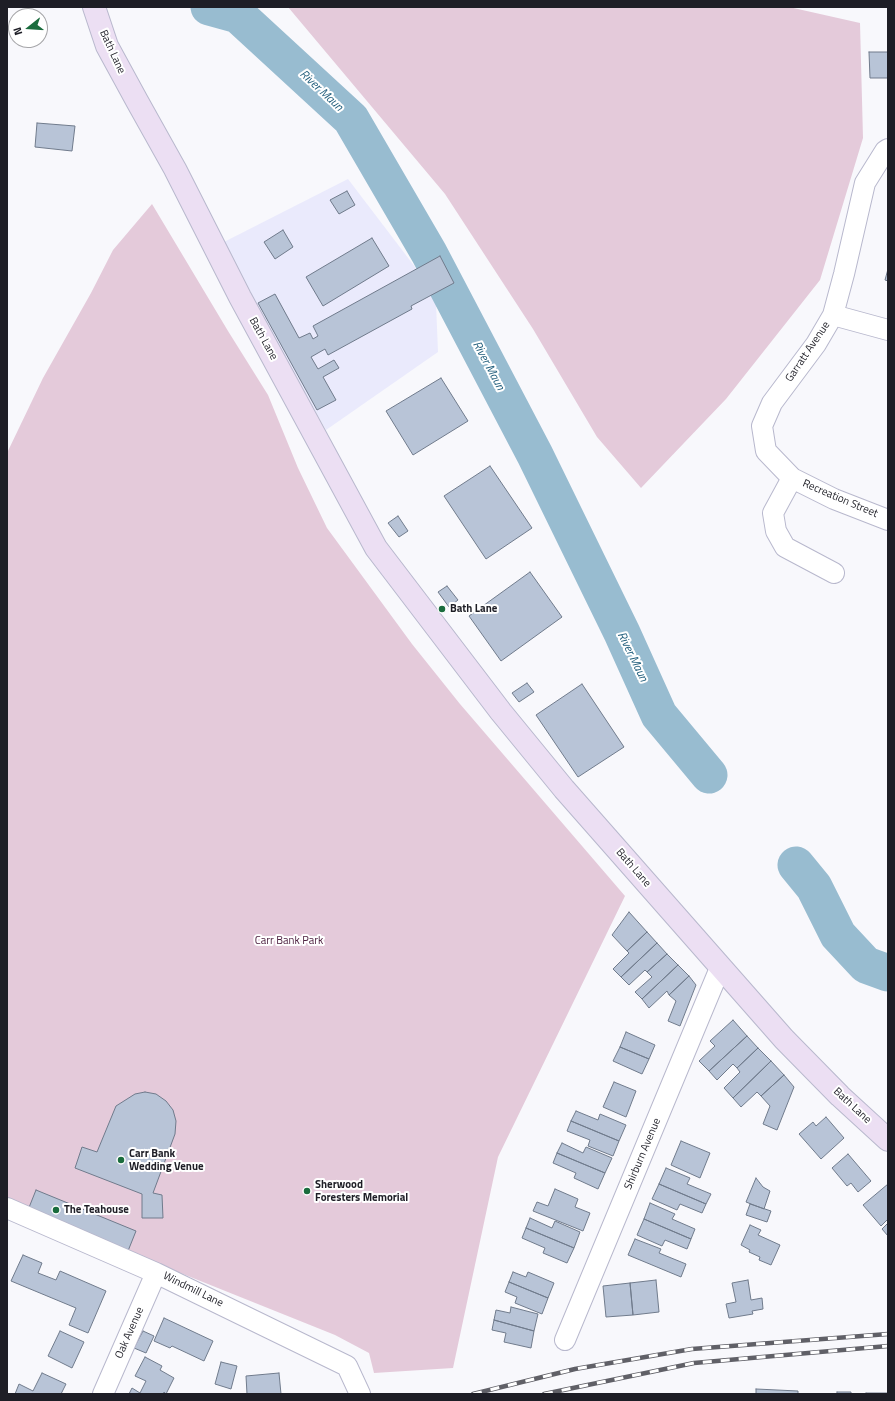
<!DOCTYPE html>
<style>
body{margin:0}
#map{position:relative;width:895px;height:1401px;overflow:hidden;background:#f8f8fc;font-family:"Titillium Web",sans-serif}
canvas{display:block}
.frame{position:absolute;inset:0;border:8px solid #1e1e26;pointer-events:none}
.north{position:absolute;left:8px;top:8px;width:40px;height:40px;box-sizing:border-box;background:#fff;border:1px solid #a5a5a8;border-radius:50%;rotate:253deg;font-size:11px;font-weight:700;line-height:16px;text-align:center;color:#1e1e26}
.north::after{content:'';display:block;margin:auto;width:14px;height:18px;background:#1a6c3d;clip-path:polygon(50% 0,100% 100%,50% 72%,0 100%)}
</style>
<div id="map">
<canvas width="895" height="1401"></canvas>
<div class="frame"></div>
<div class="north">N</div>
</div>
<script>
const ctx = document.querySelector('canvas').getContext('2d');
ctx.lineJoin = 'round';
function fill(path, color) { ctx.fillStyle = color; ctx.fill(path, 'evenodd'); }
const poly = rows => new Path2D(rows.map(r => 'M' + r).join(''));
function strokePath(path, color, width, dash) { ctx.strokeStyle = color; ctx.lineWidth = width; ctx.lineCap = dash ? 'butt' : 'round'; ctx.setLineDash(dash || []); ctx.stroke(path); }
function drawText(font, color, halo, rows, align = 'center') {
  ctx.font = font + ' "Titillium Web",sans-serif'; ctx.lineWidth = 4; ctx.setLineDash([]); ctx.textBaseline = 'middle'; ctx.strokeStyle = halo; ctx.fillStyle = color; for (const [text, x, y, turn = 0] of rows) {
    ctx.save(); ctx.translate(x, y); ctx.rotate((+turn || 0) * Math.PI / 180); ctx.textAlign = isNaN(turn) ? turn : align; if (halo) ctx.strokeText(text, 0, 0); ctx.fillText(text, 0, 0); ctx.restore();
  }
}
const built = poly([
 [348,179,415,267,436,303,438,352,326,430,220,244]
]);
const green = poly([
 [288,7,789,7,860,23,863,138,820,280,726,399,641,488,597,437,533,329,445,194],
 [152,204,228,331,268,395,298,468,327,528,412,644,460,704,625,896,498,1157,453,1368,374,1373,369,1353,335,1335,163,1266,7,1200,7,453,43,378,91,293,113,250]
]);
const river = poly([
 [209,7,238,15,351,119,429,253,535,455,622,633,659,715,709,775],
 [796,865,814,887,838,935,866,965,888,973]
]);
const building = poly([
 [869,52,888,52,888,78,870,78,869,52],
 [37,123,75,126,72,151,35,147,37,123],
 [347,191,355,205,339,214,330,200,347,191],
 [283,230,293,247,275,259,264,242,283,230],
 [372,238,389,266,323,306,306,277,372,238],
 [440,256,454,283,411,306,412,309,328,355,325,349,311,357,318,369,334,360,339,368,323,377,336,400,317,410,258,303,275,294,299,338,310,333,313,339,318,336,313,326,440,256],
 [888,269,888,281,885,280,888,269],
 [441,378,468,421,413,455,386,411,441,378],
 [490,466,532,528,486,559,444,496,490,466],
 [398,516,408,531,399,537,388,523,398,516],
 [530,572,562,617,501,661,469,616,530,572],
 [447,586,458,600,449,607,438,592,447,586],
 [527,683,534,692,519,702,512,693,527,683],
 [582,684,624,747,578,777,536,715,582,684],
 [629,912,647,932,627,951,612,935,629,912],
 [647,932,657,943,621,977,613,969,629,953,627,951,647,932],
 [657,943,667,954,647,972,645,970,629,985,621,977,657,943],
 [667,954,678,965,642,999,635,992,652,977,647,972,667,954],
 [678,965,689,976,669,995,667,991,649,1008,642,999,678,965],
 [689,976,696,985,680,1026,668,1021,676,1001,669,995,689,976],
 [733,1020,747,1036,709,1071,699,1061,715,1046,710,1041,733,1020],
 [626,1032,655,1045,649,1059,620,1047,626,1032],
 [747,1036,758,1048,737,1068,733,1064,717,1080,709,1071,747,1036],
 [620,1047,649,1059,642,1074,613,1061,620,1047],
 [758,1048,771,1061,733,1098,724,1088,740,1072,737,1068,758,1048],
 [771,1061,784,1075,761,1096,757,1092,741,1107,733,1098,771,1061],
 [784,1075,794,1087,777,1130,763,1124,770,1106,761,1096,784,1075],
 [614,1082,636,1091,626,1117,603,1107,614,1082],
 [145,1092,156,1094,166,1101,173,1110,176,1121,175,1134,153,1193,162,1195,163,1218,142,1218,142,1194,75,1168,82,1147,97,1152,116,1106,135,1094,145,1092],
 [576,1111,598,1120,600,1114,626,1125,619,1141,571,1121,576,1111],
 [826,1117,844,1138,821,1159,799,1134,813,1122,816,1126,826,1117],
 [571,1121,619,1141,613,1156,588,1146,590,1140,567,1131,571,1121],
 [681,1141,710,1153,700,1178,671,1165,681,1141],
 [562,1143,583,1153,586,1147,612,1158,605,1173,557,1153,562,1143],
 [557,1153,605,1173,598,1189,574,1178,576,1173,553,1163,557,1153],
 [848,1154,871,1181,858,1192,851,1183,847,1186,832,1168,848,1154],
 [666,1168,690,1178,687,1184,711,1194,706,1204,659,1184,666,1168],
 [756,1178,763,1187,770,1191,764,1209,746,1202,756,1178],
 [659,1184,706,1204,702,1213,680,1204,677,1210,652,1199,659,1184],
 [888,1184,888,1219,881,1226,863,1205,888,1184],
 [555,1189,578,1199,575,1207,590,1213,583,1231,533,1211,537,1202,548,1206,555,1189],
 [36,1190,136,1231,128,1251,28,1210,36,1190],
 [650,1203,675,1214,672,1219,695,1229,691,1239,644,1219,650,1203],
 [750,1204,771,1211,767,1222,746,1215,750,1204],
 [530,1218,552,1228,555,1221,580,1232,574,1248,526,1228,530,1218],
 [644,1219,691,1239,687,1249,665,1240,662,1246,637,1235,644,1219],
 [888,1223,888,1236,882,1229,888,1223],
 [750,1225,761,1230,758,1235,780,1245,771,1265,759,1260,760,1257,749,1252,750,1250,741,1245,750,1225],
 [526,1228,574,1248,567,1263,543,1253,545,1248,522,1238,526,1228],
 [635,1239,661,1249,659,1253,686,1264,681,1277,628,1255,635,1239],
 [23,1255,42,1263,38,1273,56,1280,60,1271,106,1291,88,1333,69,1325,76,1308,11,1281,23,1255],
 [513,1272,526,1277,528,1272,554,1283,548,1298,509,1282,513,1272],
 [656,1280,659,1312,633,1315,630,1283,656,1280],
 [748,1280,751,1300,762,1298,763,1309,752,1311,753,1314,729,1318,726,1304,736,1302,732,1283,748,1280],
 [509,1282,548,1298,542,1314,515,1303,517,1297,505,1292,509,1282],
 [630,1283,633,1315,606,1317,603,1286,630,1283],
 [511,1307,538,1314,534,1331,494,1320,496,1310,510,1313,511,1307],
 [164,1318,213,1341,204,1361,172,1346,170,1348,154,1341,164,1318],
 [494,1320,534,1331,531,1348,504,1342,506,1333,492,1330,494,1320],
 [60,1331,84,1342,72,1368,48,1356,60,1331],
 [143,1331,154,1336,146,1353,134,1348,143,1331],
 [145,1357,162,1366,160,1370,174,1378,166,1394,164,1392,163,1394,129,1394,132,1388,140,1393,146,1381,135,1376,145,1357],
 [221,1362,237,1366,231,1389,215,1384,221,1362],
 [42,1373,66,1384,61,1394,15,1394,19,1384,33,1391,42,1373],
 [279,1373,281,1394,247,1394,246,1376,279,1373],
 [756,1389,798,1391,798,1394,756,1394,756,1389],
 [837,1392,851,1392,851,1394,837,1394,837,1392],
 [866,1393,888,1393,888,1394,866,1394,866,1393]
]);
const street = poly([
 [888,149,885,151,865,183,844,274,833,315,816,344,772,403,762,426,766,451,792,478,834,499,888,520],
 [833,315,888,330],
 [792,478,773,513,776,531,785,547,834,573],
 [7,1208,156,1273,347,1366,360,1394],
 [565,1340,720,968],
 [103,1394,156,1273]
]);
const secondary = poly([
 [94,7,107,46,137,101,175,169,240,297,376,548,501,712,564,789,784,1039,840,1096,888,1140]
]);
const rail = poly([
 [473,1394,575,1369,692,1349,888,1334],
 [544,1394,694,1363,888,1346]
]);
const markers = [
 [442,609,4,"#1a6c3d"],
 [121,1160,4,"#1a6c3d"],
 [307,1191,4,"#1a6c3d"],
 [56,1210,4,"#1a6c3d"]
];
const streetNames = [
 ["Bath Lane",112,52,65],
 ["Bath Lane",263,339,61],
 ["Garratt Avenue",808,352,-56],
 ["Recreation Street",840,499,23],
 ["Bath Lane",633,868,49],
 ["Bath Lane",852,1106,43],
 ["Shirburn Avenue",643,1154,-67],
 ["Windmill Lane",193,1290,26],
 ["Oak Avenue",130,1333,-66]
];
const poiNames = [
 ["Bath Lane",450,609],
 ["Carr Bank",129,1154],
 ["Wedding Venue",129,1167],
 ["Sherwood",315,1185],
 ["Foresters Memorial",315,1198],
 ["The Teahouse",64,1210]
];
const parkNames = [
 ["Carr Bank Park",289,941]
];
const waterNames = [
 ["River Maun",321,91,43],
 ["River Maun",488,366,62],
 ["River Maun",632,657,64]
];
fill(built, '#eaeafc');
fill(green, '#e4cada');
strokePath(river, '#98bcd0', 37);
fill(building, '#b8c4d7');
strokePath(building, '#707b8c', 1);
strokePath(street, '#b8b8cd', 22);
strokePath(secondary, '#b8b8cd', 24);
strokePath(street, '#fff', 20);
strokePath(secondary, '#ecdff3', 22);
strokePath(rail, '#606067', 4.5);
strokePath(rail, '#fff', 3, [9]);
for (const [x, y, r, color] of markers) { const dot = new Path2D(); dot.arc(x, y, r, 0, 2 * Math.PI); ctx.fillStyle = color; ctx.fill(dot); strokePath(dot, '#fff', 1.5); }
drawText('11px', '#1e1e26', '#fff', streetNames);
drawText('bold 11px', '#1e1e26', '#fff', poiNames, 'left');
drawText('11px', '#4d2140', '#fff', parkNames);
drawText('italic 12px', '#205d7b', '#fff', waterNames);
</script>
